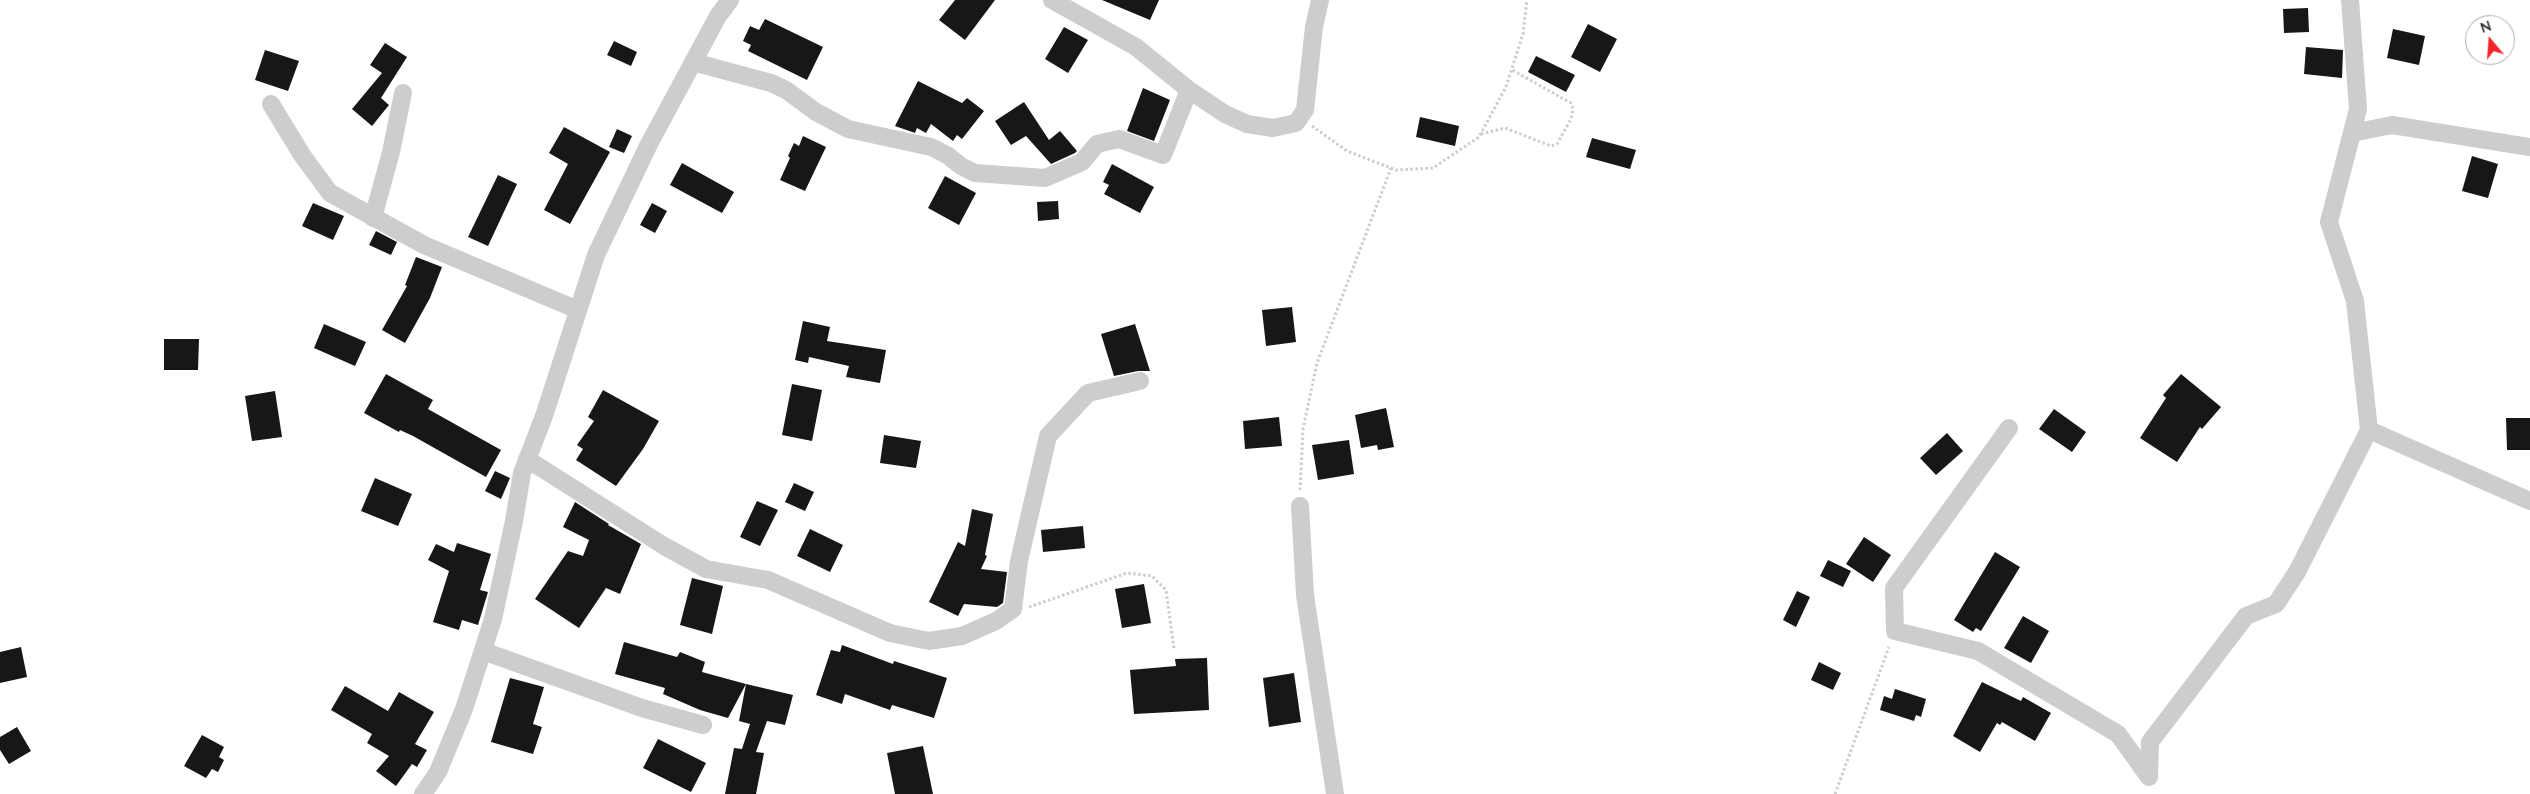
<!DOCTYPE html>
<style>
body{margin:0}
#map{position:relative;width:2530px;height:794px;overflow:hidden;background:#fff;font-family:Mulish,sans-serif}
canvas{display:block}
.north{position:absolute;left:2465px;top:15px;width:50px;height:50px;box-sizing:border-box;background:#fff;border:1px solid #acacac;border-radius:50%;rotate:342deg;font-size:14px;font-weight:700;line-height:20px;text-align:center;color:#303030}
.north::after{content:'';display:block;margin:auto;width:18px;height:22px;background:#f3252a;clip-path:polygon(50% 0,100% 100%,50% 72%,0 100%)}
</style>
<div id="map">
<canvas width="2530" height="794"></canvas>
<div class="north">N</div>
</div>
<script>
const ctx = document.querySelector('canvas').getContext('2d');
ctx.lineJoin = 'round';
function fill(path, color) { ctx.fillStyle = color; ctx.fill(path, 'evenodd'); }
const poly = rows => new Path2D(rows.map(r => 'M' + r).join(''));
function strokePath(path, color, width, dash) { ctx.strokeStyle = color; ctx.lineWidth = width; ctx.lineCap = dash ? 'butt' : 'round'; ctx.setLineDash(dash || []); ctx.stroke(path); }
const building = poly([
 [955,0,995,0,965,40,939,20],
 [1102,0,1159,0,1150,20],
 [2308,8,2309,32,2284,33,2283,9],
 [765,19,823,47,807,80,748,51,751,45,743,41,750,26,759,30],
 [1588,24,1617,39,1600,72,1571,57],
 [1064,27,1088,40,1068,73,1045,59],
 [2393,29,2425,36,2419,65,2387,58],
 [614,41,637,52,631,66,607,55],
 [385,43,407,57,381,98,389,105,372,126,352,109,382,73,370,65],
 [2306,47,2343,50,2342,78,2304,74],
 [265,50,299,61,288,91,255,80],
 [1536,56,1575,75,1566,92,1528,72],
 [918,81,962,103,967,98,984,111,962,139,957,135,953,141,931,124,926,133,917,128,915,133,895,126],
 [1143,88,1170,100,1154,141,1127,131],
 [1024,102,1049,140,1060,131,1077,151,1075,153,1051,164,1026,136,1011,145,995,121],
 [1420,117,1459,126,1455,146,1416,137],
 [564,127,610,152,570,224,544,210,568,164,549,153],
 [617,129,632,136,624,153,609,147],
 [803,136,826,147,805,191,780,180,790,158,788,156,794,143,799,146],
 [1592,138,1636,150,1630,169,1586,157],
 [2472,156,2498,164,2488,198,2462,191],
 [682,163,734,192,722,213,670,185],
 [1112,164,1154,187,1140,213,1104,194,1109,185,1103,182],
 [498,175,517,184,488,246,468,237],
 [945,176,976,193,959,225,928,208],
 [1058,201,1059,219,1038,221,1037,202],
 [313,203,344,216,333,240,302,226],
 [652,203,667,211,655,233,640,225],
 [376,231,397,242,391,255,369,245],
 [416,257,442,267,430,298,405,343,382,330,407,286,405,285],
 [1292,307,1296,342,1266,346,1262,310],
 [803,321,830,327,827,341,886,350,880,383,846,377,849,366,809,357,808,363,795,360],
 [324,324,366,342,355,366,314,348],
 [1135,324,1150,371,1138,371,1114,376,1101,334],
 [164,339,199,339,198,370,164,370],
 [386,374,433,400,428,409,501,450,486,477,413,436,400,430,399,432,364,413],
 [2181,374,2221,407,2202,429,2200,427,2177,462,2140,438,2166,398,2163,395],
 [792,384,822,390,812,441,782,435],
 [603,390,659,421,643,449,616,486,576,460,583,449,577,445,594,421,588,417],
 [275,391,282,437,252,441,245,396],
 [1386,408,1394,447,1378,450,1377,445,1361,448,1355,415],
 [2054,409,2086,432,2072,452,2039,429],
 [1279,417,1282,446,1245,449,1243,421],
 [2506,418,2530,418,2530,450,2507,450],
 [1947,433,1963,451,1936,475,1920,458],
 [884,435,921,441,916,468,880,463],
 [1349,440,1354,474,1318,480,1312,445],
 [495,471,510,478,501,499,485,491],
 [375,478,412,494,398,526,361,511],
 [794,483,814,492,805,511,785,502],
 [757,501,778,510,760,546,740,537],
 [575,502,609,524,608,525,641,544,620,594,606,588,579,628,535,599,568,551,583,556,589,540,563,527],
 [972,509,993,514,985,555,987,556,981,569,1007,572,1003,603,997,607,964,604,958,616,929,602,958,542,965,546],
 [1083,526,1085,548,1043,552,1041,530],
 [810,529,843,545,830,572,797,556],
 [1864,537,1891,555,1873,582,1846,564],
 [457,543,491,554,480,590,488,592,478,625,462,620,459,630,433,622,449,571,428,560,436,544,454,552],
 [1995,552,2020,567,1981,631,1976,628,1973,632,1954,620],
 [1828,560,1851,571,1843,587,1820,576],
 [692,578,723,586,712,634,680,625],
 [1144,584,1151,623,1122,628,1115,589],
 [1797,591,1810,597,1796,627,1783,620],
 [2023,616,2049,631,2031,663,2004,648],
 [624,642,677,657,680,652,705,662,702,672,746,684,728,718,700,710,663,694,665,688,615,674],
 [842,645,893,664,894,661,947,678,934,718,892,705,890,710,845,694,842,704,816,695,831,650,840,652],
 [21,647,27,677,0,683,0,652],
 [1207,658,1209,710,1134,714,1130,670,1176,666,1175,659],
 [1819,662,1841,673,1833,690,1811,680],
 [1294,673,1301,722,1269,727,1263,678],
 [510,678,544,687,533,724,542,727,533,754,491,742],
 [1982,682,2021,701,2023,697,2051,713,2035,741,2002,722,2000,725,1997,723,1980,752,1953,736],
 [746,684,793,695,785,725,767,721,756,752,764,753,756,794,725,794,734,748,742,749,750,724,739,721],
 [345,686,388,711,399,692,434,712,415,744,427,750,417,767,412,764,396,786,376,771,389,756,367,743,372,734,331,710],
 [1895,689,1926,699,1921,717,1916,715,1914,721,1880,710,1884,696,1892,699],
 [17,727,31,751,9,764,0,750,0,737],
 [202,735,224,747,219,757,224,760,218,772,212,769,206,778,184,766],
 [658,739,706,763,691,792,643,768],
 [923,746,933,794,895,794,887,753]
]);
const path = poly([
 [1312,126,1347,151,1391,168,1396,170,1433,168,1479,137,1506,87,1523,34,1527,0],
 [1481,134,1505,128,1551,146,1557,144,1571,119,1573,110,1571,103,1512,70],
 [1300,490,1303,429,1317,363,1391,168],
 [1029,607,1127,573,1152,576,1166,590,1174,649],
 [1835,794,1889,647]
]);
const minor = poly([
 [1052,0,1136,47,1189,90,1225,114,1247,124,1273,128,1296,123,1305,110,1314,27,1320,0],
 [693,62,771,83,786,90,816,112,848,129,931,147,947,155,961,166,975,173,1045,178,1082,162,1097,144,1119,139,1163,155,1189,90],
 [271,104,302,155,330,193,424,245,578,310],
 [2352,133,2392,125,2530,147],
 [373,218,391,152,403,93],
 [2009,428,1894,588,1895,631,1978,651,2118,734,2149,777,2150,742,2246,616,2276,604,2297,572,2369,430,2355,301,2329,222,2358,109,2350,0],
 [2369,430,2530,501],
 [527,459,664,546,706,569,768,580,890,633,929,641,962,636,996,621,1013,609,1019,561,1048,436,1088,393,1140,381],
 [1300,506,1305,595,1335,794],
 [483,651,642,708,703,725],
 [423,794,438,772,464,709,493,619,514,521,522,473,544,416,596,255,649,144,718,16,730,0]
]);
fill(building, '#171717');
strokePath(path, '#cdcdcd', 3, [2.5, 2.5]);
strokePath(minor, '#cdcdcd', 18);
</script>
